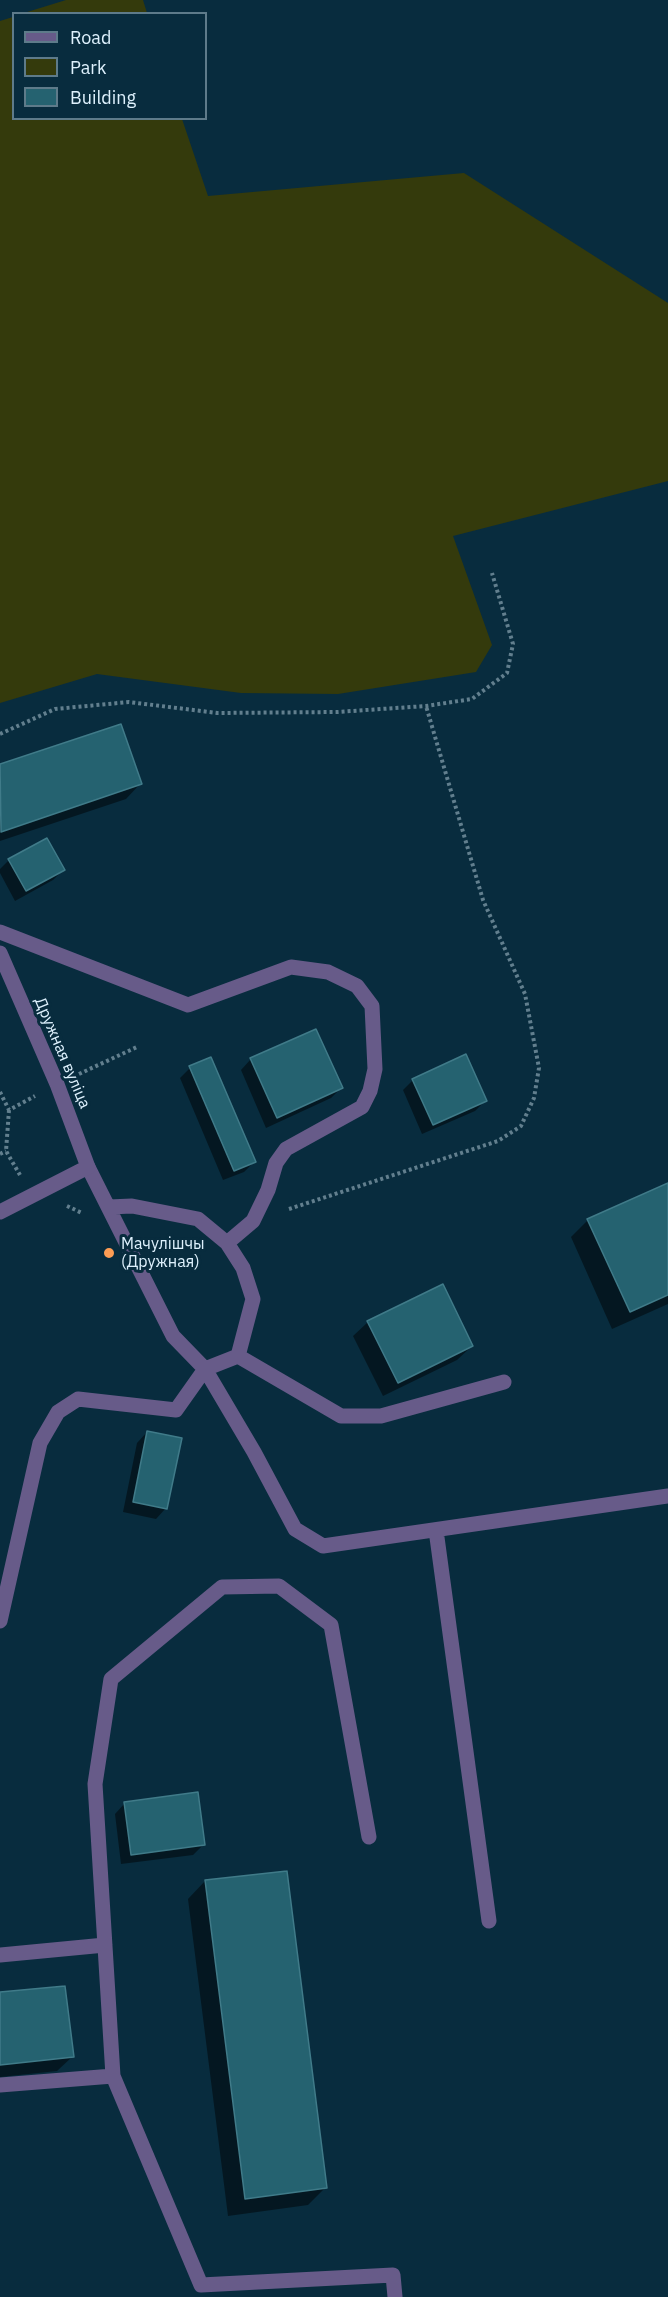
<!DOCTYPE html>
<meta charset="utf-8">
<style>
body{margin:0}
#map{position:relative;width:668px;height:2297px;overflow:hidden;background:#082c3e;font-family:"IBM Plex Sans",sans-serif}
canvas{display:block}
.legend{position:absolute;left:12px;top:12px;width:195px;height:108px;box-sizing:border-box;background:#082c3e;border:2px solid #5e7b8a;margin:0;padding:8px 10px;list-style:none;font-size:18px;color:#def1fd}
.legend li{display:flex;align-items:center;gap:12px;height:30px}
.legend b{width:30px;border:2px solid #5e7b8a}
</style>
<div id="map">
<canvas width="668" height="2297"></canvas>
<ul class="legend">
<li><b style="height:8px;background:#675b89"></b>Road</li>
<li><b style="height:16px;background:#343a0c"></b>Park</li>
<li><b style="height:16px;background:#256270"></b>Building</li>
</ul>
</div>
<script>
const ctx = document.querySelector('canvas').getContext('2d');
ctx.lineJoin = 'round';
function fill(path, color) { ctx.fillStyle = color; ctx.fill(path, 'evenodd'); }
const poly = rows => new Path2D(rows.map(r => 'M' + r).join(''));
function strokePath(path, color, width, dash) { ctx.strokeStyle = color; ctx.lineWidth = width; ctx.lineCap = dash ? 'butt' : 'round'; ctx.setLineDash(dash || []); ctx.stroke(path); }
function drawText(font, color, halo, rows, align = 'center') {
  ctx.font = font + ' "IBM Plex Sans",sans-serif'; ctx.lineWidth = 6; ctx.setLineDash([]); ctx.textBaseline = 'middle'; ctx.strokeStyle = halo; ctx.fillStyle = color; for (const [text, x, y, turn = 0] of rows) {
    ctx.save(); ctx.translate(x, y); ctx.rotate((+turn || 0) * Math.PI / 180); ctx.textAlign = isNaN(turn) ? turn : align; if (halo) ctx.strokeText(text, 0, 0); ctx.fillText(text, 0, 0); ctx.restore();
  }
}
const green = poly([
 [66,0,143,0,147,13,24,13],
 [13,17,14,118,182,119,208,196,464,173,668,303,668,481,453,536,492,645,476,672,338,694,241,693,97,674,0,703,0,21]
]);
const shadow = poly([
 [120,726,140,784,126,799,0,841,0,766],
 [9,860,63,870,53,880,15,901,0,873,0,869],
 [251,1059,341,1088,331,1098,266,1128,241,1070],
 [190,1068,254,1162,244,1172,223,1180,180,1078],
 [413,1080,486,1100,475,1111,422,1134,403,1090],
 [668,1184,668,1304,612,1329,571,1237,588,1220],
 [368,1322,472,1346,457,1360,383,1396,353,1336],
 [147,1432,166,1508,156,1519,123,1512,137,1443],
 [125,1803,203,1845,193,1855,121,1864,115,1814],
 [205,1881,326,2187,308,2205,228,2216,188,1899],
 [0,1994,72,2057,57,2071,0,2077]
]);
const building = poly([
 [121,724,142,784,1,832,0,764,121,724],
 [47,838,65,870,26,891,8,859,47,838],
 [316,1029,343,1088,277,1118,250,1058,316,1029],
 [466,1054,487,1101,433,1125,412,1079,466,1054],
 [211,1057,256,1162,234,1171,189,1066,211,1057],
 [668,1183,668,1295,630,1312,587,1219,668,1183],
 [443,1284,473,1346,398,1383,367,1321,443,1284],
 [147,1431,182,1438,167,1509,133,1502,147,1431],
 [198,1792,205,1845,131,1855,124,1802,198,1792],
 [287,1871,327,2188,245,2199,205,1880,287,1871],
 [65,1986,74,2057,0,2065,0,1992,65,1986]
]);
const path = poly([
 [0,734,55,709,129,702,217,713,337,712,426,706,472,699,507,673,513,644,492,573],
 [79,1074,137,1047],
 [0,1092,9,1110,35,1096],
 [9,1110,6,1151,20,1175],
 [0,1154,6,1151],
 [67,1206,82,1213],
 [289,1209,498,1141,521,1126,534,1098,539,1068,525,994,483,900,426,706]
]);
const service = poly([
 [0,932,188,1005,291,967,328,972,357,986,372,1006,375,1069,370,1091,362,1107,286,1149,276,1163,268,1190,253,1221,227,1243],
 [88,1167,173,1336,205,1369,254,1452,295,1529,323,1546,668,1496],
 [109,1207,132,1206,198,1219,227,1243,243,1268,253,1299,238,1356],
 [436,1530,489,1921],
 [0,1621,40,1443,58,1412,78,1399,176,1410,205,1369,238,1356,341,1416,381,1416,504,1382],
 [0,1955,105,1945],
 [113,2076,201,2285,393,2275,395,2297],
 [0,2085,113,2076,95,1784,111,1679,222,1587,279,1586,331,1625,369,1837]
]);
const minor = poly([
 [0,953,57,1084,88,1167,0,1212]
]);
const markers = [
 [109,1253,6,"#fd9d54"]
];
const streetNames = [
 ["Дружная вуліца",62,1053,67]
];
const poiNames = [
 ["Мачулішчы",121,1244],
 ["(Дружная)",121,1262]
];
fill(green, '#343a0c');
fill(shadow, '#0007');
fill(building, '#256270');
strokePath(building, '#407b89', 1.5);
strokePath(path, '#627f8e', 4, [3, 3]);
strokePath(service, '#675b89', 15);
strokePath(minor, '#675b89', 15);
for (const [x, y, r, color] of markers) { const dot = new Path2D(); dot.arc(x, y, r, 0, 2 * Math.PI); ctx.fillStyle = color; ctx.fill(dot); strokePath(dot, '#082c3e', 2); }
drawText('16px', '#def1fd', '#082c3e', streetNames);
drawText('16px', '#def1fd', '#082c3e', poiNames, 'left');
</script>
